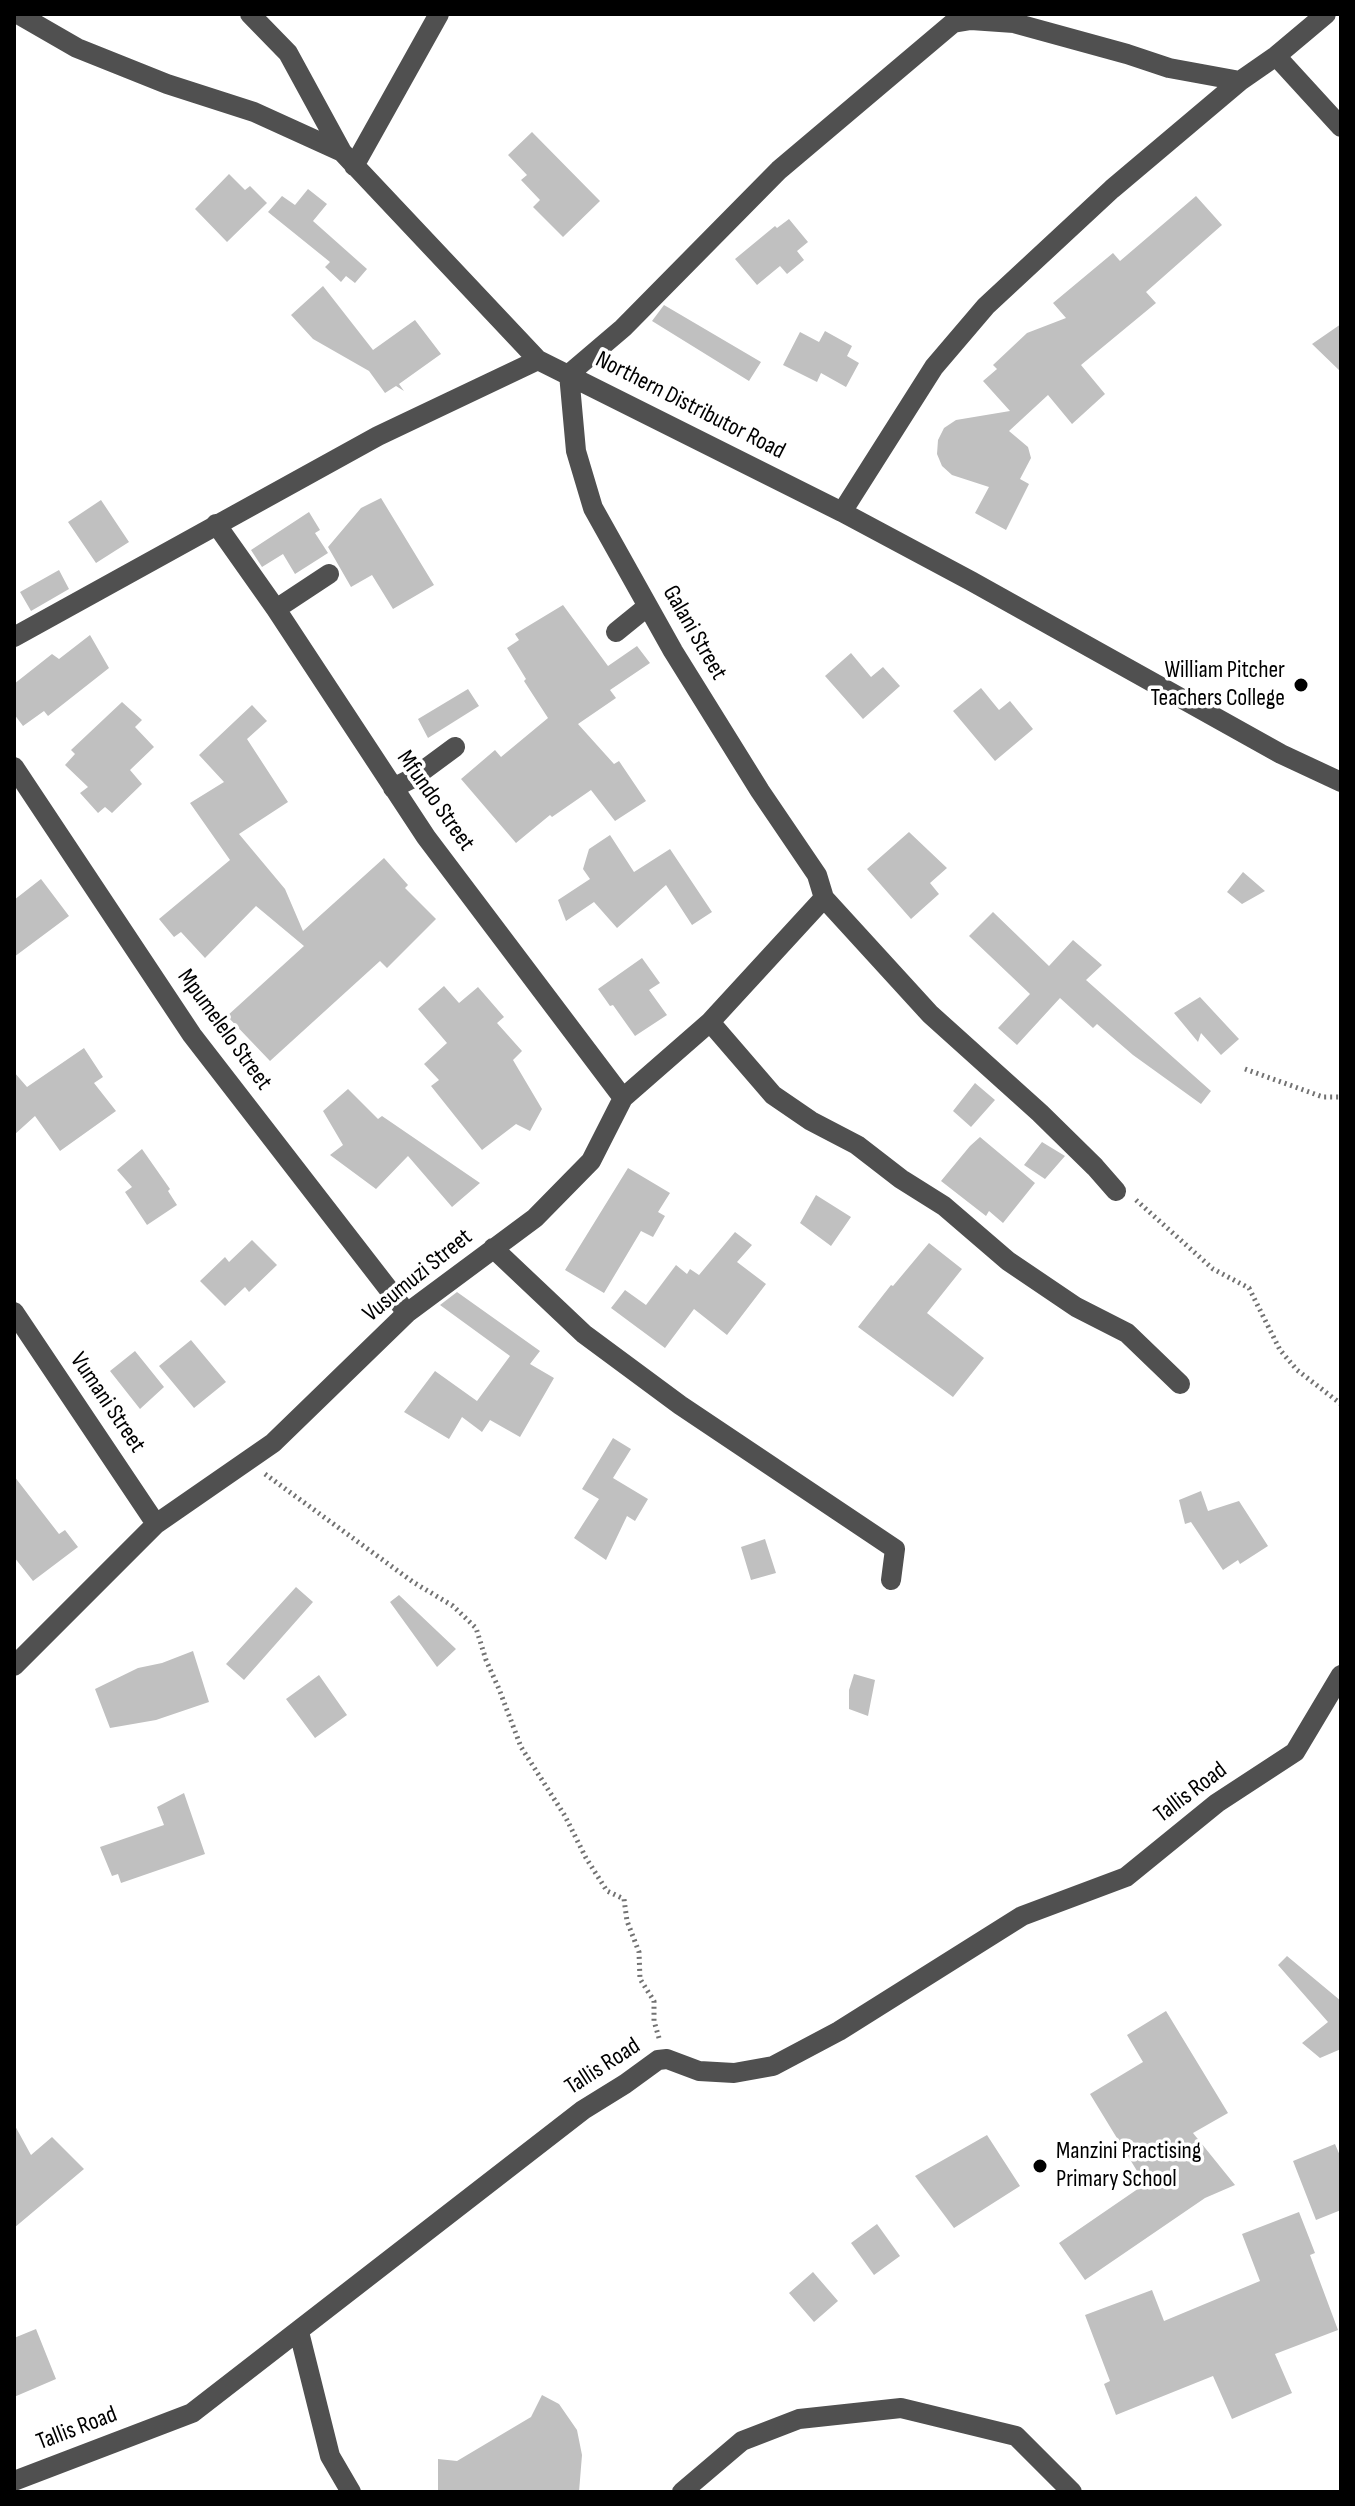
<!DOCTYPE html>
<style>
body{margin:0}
#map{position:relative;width:1355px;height:2506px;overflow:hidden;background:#fff;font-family:"Sofia Sans Condensed",sans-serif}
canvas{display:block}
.frame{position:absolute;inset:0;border:16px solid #000;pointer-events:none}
</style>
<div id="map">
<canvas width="1355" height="2506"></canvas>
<div class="frame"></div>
</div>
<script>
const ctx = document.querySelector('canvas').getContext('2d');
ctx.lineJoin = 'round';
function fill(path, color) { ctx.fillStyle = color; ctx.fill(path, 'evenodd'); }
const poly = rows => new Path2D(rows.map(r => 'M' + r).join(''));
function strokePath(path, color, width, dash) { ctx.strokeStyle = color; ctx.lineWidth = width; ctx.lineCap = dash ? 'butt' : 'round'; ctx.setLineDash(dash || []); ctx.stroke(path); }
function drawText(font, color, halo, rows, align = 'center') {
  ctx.font = font + ' "Sofia Sans Condensed",sans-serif'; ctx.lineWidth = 7; ctx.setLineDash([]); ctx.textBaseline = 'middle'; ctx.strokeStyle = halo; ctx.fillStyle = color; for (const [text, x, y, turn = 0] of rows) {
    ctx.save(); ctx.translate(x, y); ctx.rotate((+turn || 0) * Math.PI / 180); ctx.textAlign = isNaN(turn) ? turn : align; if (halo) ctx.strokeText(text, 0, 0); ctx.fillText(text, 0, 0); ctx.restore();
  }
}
const building = poly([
 [532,132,600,201,563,237,533,207,540,200,521,180,527,175,508,155],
 [229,174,245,190,250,186,267,203,227,242,195,209],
 [308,189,327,204,313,221,367,269,355,283,346,276,341,282,325,267,330,262,268,212,282,196,295,205],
 [1196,196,1222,225,1146,292,1156,303,1081,365,1105,394,1072,424,1048,395,1009,431,1028,447,1031,458,1020,479,1029,484,1006,530,975,513,989,487,952,475,942,466,937,454,938,440,944,428,956,420,1010,411,983,381,997,369,993,365,1027,333,1066,318,1053,303,1113,253,1120,261],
 [789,219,808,242,797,251,804,260,787,274,780,266,757,285,735,259,775,226,777,228],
 [323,286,373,350,415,320,441,354,399,384,404,391,396,386,385,393,369,371,313,339,291,315],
 [664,305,761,362,749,381,652,321],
 [1341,324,1341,372,1312,344],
 [825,331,852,346,847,356,859,363,846,387,821,373,817,382,783,365,800,332,819,342],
 [381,498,434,585,393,609,372,575,351,587,328,547,361,508],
 [101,500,129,542,96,563,68,522],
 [309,512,320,530,315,533,328,553,295,574,283,554,262,567,251,550],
 [59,570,69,589,31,611,20,592],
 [563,605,608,666,637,646,650,663,610,690,616,698,578,724,614,764,619,761,646,801,615,821,591,790,552,817,550,815,516,843,461,779,495,750,501,757,548,718,524,681,526,679,507,648,519,640,515,634],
 [90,635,109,668,48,716,44,711,23,726,14,714,14,684,52,654,59,659],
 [851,653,871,677,883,667,900,686,863,719,825,676],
 [981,688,999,710,1010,701,1033,729,995,761,953,711],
 [468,689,479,706,428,738,418,719],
 [122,702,142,720,135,727,154,747,130,770,142,784,112,813,105,807,98,813,80,793,88,787,65,765,75,754,71,750],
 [252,705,267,721,247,739,288,802,239,834,285,889,303,931,384,858,408,885,405,888,436,919,387,968,380,961,270,1061,227,1016,304,946,256,906,205,958,181,932,174,937,159,919,230,860,190,803,224,782,199,755],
 [909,832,947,868,930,883,939,894,911,919,867,869],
 [610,835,634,872,670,849,712,912,692,925,666,885,617,928,594,902,566,921,558,900,590,879,583,869,589,849],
 [1243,872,1265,891,1242,904,1227,892],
 [41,879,69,916,14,957,14,900],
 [993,912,1049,966,1073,940,1102,965,1086,980,1211,1091,1201,1104,1133,1055,1097,1024,1093,1028,1060,998,1017,1045,998,1028,1030,994,969,936],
 [642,958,660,983,649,990,667,1015,635,1036,613,1005,610,1006,598,989],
 [444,986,459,1003,478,987,504,1017,497,1023,522,1051,513,1060,542,1109,530,1131,516,1124,482,1150,431,1086,439,1080,424,1064,447,1043,418,1009],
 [1200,997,1239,1039,1221,1055,1201,1033,1198,1042,1174,1013],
 [84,1048,103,1077,94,1083,116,1111,60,1151,35,1116,14,1135,14,1072,27,1087],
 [975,1083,995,1100,971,1127,953,1111],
 [348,1089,378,1119,382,1116,480,1183,452,1207,408,1156,376,1189,330,1155,343,1145,323,1111],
 [980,1137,1035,1183,1003,1223,989,1211,986,1216,941,1181,970,1146],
 [1042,1142,1065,1156,1045,1179,1024,1165],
 [142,1149,170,1189,168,1191,177,1205,147,1225,125,1192,132,1187,117,1170],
 [628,1168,670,1193,658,1212,665,1216,653,1237,641,1231,604,1293,565,1270],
 [816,1195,851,1217,831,1246,800,1223],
 [735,1232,752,1245,737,1262,766,1284,727,1335,694,1309,665,1348,611,1308,625,1290,646,1305,676,1265,687,1274,690,1269,699,1275],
 [252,1240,277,1265,249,1292,245,1287,225,1306,200,1281,225,1257,229,1262],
 [929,1243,962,1269,927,1313,984,1358,953,1397,858,1327,891,1285,893,1286],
 [457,1292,540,1351,530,1364,554,1378,520,1437,490,1420,482,1432,462,1417,449,1439,404,1412,435,1371,477,1401,510,1356,440,1305],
 [191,1340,226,1382,194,1408,159,1366],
 [135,1351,164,1387,140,1409,110,1371],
 [613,1438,631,1449,613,1478,648,1499,635,1521,627,1516,606,1560,574,1538,599,1499,582,1489],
 [14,1476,59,1534,65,1530,78,1547,33,1581,14,1557],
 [1201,1491,1208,1511,1239,1501,1268,1546,1240,1564,1238,1560,1223,1570,1191,1522,1185,1524,1179,1500],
 [765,1539,776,1573,751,1580,741,1547],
 [296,1587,313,1602,244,1680,226,1664],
 [399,1595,456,1649,437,1667,390,1602],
 [193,1651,209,1702,156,1720,110,1728,95,1689,138,1668,162,1663],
 [854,1674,875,1680,868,1716,849,1709,849,1690],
 [319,1675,347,1715,315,1738,286,1699],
 [184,1793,205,1854,121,1883,118,1874,112,1876,100,1847,164,1825,157,1807],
 [1287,1956,1341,2001,1341,2049,1320,2058,1302,2043,1328,2022,1278,1965],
 [1166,2011,1228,2113,1193,2133,1235,2185,1205,2198,1085,2280,1059,2243,1145,2184,1090,2094,1143,2062,1127,2035],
 [14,2124,31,2155,52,2137,84,2169,14,2228],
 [987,2135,1020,2186,954,2228,915,2176],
 [1335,2144,1341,2158,1341,2210,1316,2220,1293,2161],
 [1299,2212,1315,2253,1310,2255,1338,2330,1275,2354,1292,2393,1232,2419,1213,2376,1116,2415,1104,2384,1110,2381,1085,2315,1152,2290,1164,2321,1260,2281,1242,2234],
 [877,2224,900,2256,874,2275,851,2243],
 [813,2272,838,2301,814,2322,789,2293],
 [36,2329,56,2379,14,2397,14,2338],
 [542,2395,559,2404,577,2430,582,2455,579,2492,438,2492,438,2459,457,2461,531,2417]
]);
const path = poly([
 [1245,1069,1323,1097,1341,1097],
 [1136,1200,1213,1269,1249,1288,1280,1350,1297,1370,1341,1404],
 [265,1474,413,1582,453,1606,476,1628,486,1660,499,1689,521,1747,565,1816,586,1858,607,1891,624,1899,627,1921,639,1952,640,1979,654,2001,654,2021,659,2038]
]);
const minor = poly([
 [18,14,77,48,167,84,254,112,342,152,538,360],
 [250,14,288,53,342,152],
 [1276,56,1341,127],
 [354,166,439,14],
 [842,512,934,367,986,306,1112,189,1240,81,1276,56,1326,14],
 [216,524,276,609,426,837,623,1098],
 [276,609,329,574],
 [616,632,648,606],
 [14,637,378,436,538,360,842,512,971,581,1281,754,1341,782],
 [14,767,192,1035,407,1313],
 [393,788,413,778,455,747],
 [710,1022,773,1095,811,1121,857,1145,901,1179,944,1206,1008,1261,1076,1307,1127,1333,1180,1384],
 [1116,1191,1095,1167,1040,1113,930,1014,824,898,817,875,760,791,673,651,593,508,576,451,569,374,623,328,779,170,953,23,971,20,1014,23,1127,54,1169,68,1240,81],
 [493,1248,584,1334,680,1405,895,1549,891,1580],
 [14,1312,156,1524],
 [14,1666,156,1524,273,1443,407,1313,535,1218,591,1161,623,1098,710,1022,824,898],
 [299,2332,330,2456,351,2492],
 [14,2481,192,2413,583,2110,625,2084,658,2060,667,2059,699,2071,734,2073,773,2066,839,2031,1022,1916,1126,1877,1217,1803,1295,1752,1341,1675],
 [682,2492,742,2441,799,2419,901,2408,1016,2436,1072,2492]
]);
const markers = [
 [1301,685,8,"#000"],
 [1040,2166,8,"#000"]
];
const streetNames = [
 ["Northern Distributor Road",690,406,27],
 ["Galani Street",694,633,60],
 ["Mfundo Street",435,801,55],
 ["Mpumelelo Street",224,1030,54],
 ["Vusumuzi Street",418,1276,-39],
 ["Vumani Street",107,1403,56],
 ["Tallis Road",1191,1793,-37],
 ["Tallis Road",603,2067,-33],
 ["Tallis Road",77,2429,-21]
];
const poiNames = [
 ["William Pitcher",1285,671],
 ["Teachers College",1285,699],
 ["Manzini Practising",1056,2152,"left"],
 ["Primary School",1056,2180,"left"]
];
fill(building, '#c0c0c0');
strokePath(path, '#727272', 5, [2, 4]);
strokePath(minor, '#505050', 20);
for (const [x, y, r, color] of markers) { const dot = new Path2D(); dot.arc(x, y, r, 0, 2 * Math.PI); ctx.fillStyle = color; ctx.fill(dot); strokePath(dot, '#fff', 3); }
drawText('24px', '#000', '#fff', streetNames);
drawText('24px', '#000', '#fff', poiNames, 'right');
</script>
